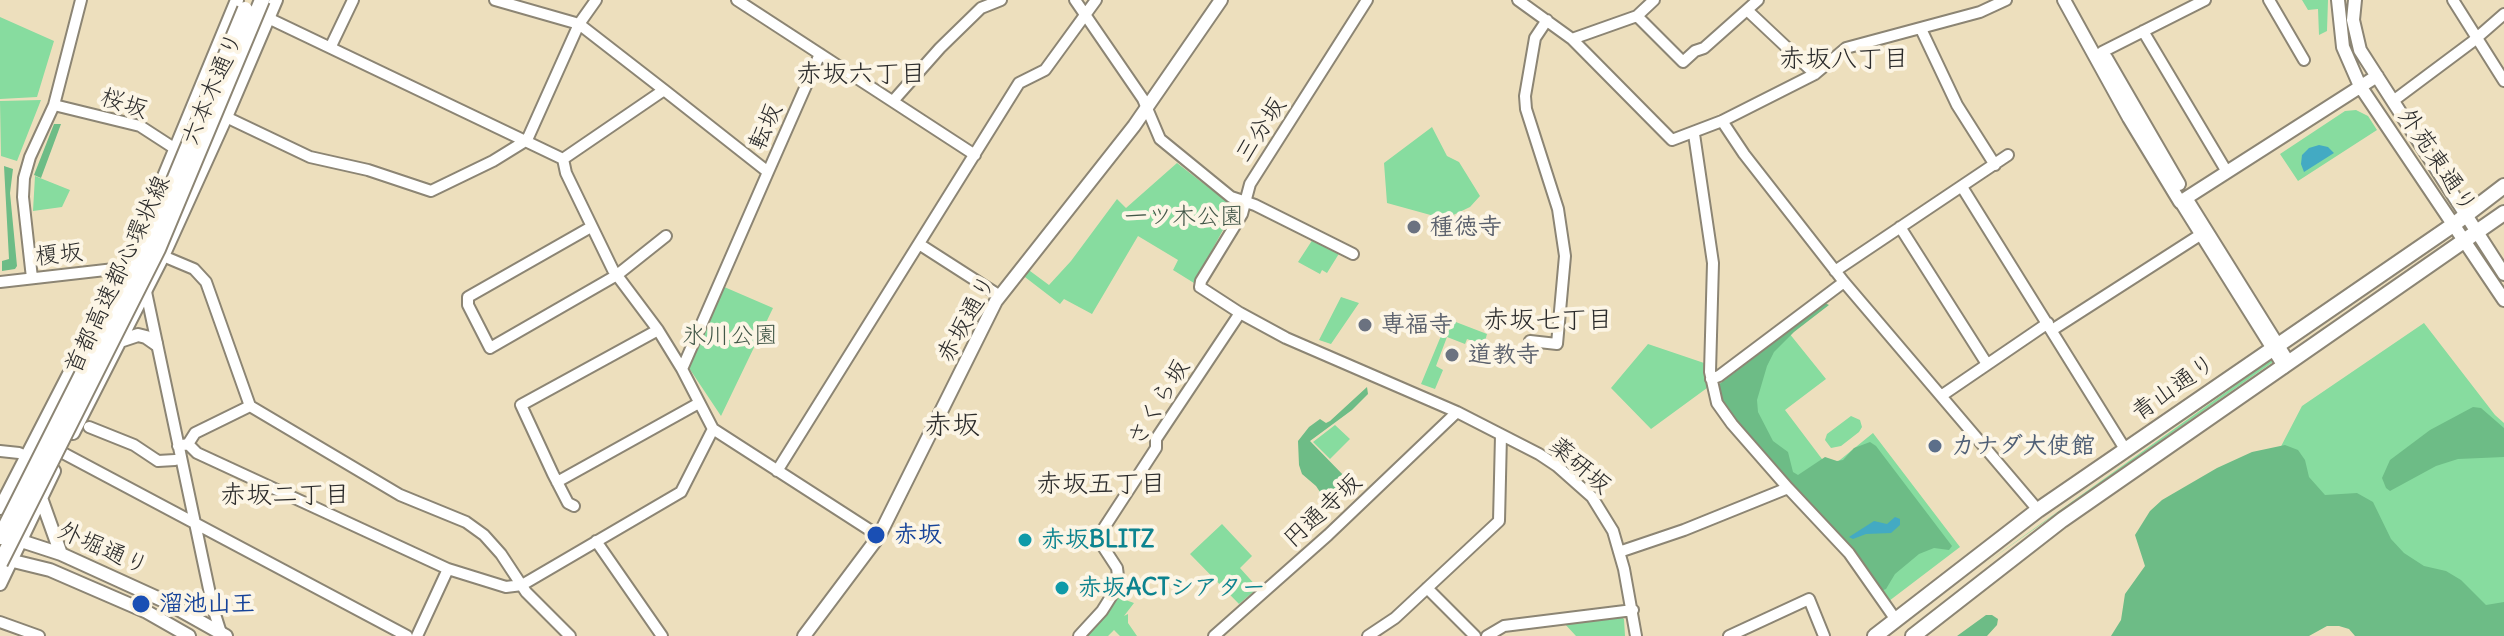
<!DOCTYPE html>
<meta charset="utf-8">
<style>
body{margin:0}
canvas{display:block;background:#eddfbd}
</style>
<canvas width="2504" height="636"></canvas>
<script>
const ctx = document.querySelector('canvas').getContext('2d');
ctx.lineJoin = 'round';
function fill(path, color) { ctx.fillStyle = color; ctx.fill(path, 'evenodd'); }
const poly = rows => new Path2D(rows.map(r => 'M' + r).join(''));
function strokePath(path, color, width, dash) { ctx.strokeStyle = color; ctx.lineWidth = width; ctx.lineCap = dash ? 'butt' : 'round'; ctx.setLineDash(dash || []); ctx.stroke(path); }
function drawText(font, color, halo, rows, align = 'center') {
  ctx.font = font + ' Delius,"Klee One",sans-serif'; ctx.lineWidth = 8; ctx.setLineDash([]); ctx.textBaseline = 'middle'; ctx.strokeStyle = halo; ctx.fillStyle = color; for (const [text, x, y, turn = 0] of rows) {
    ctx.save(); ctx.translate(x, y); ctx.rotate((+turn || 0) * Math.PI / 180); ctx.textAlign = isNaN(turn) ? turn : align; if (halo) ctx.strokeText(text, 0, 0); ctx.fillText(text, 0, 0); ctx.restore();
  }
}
const green = poly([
 [2302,0,2328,0,2327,31,2319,35,2318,9,2308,10],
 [0,17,54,41,37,97,0,99],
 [41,100,17,161,1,156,0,101],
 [2356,110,2368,116,2377,130,2298,181,2280,154,2345,111],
 [1432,127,1447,156,1459,162,1480,196,1470,207,1445,219,1387,203,1384,163],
 [1177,163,1235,208,1194,283,1173,270,1178,260,1138,236,1092,314,1064,299,1060,304,1021,274,1026,268,1049,285,1071,261,1117,199,1126,208],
 [35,176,70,190,62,207,33,211],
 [1313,239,1340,252,1327,273,1322,270,1320,274,1298,262],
 [722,286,773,308,721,416,687,365],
 [1341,297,1359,303,1331,344,1319,340],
 [1448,319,1487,334,1484,345,1467,339,1465,344,1447,337,1436,366,1443,370,1435,389,1421,384],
 [2424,323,2495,415,2504,423,2504,636,2432,592,2276,456,2302,406],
 [1789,333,1826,379,1785,410,1825,463,1800,484,1754,419,1762,359],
 [1648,344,1707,364,1707,388,1651,429,1611,388],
 [2271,360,2273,362,1983,565],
 [1851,416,1860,420,1862,427,1859,432,1841,446,1831,448,1825,440,1827,434],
 [1335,425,1350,439,1330,459,1313,442],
 [1873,433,1960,547,1889,601,1797,495],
 [1222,524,1252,556,1240,568,1258,588,1239,604,1190,554],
 [1109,594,1134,603,1124,616,1128,614,1128,623,1137,636,1120,636,1114,630,1108,636,1075,636],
 [1620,616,1624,619,1625,636,1576,636,1564,623]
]);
const forest = poly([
 [54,124,61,124,41,178,34,175],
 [4,166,13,169,10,193,17,266,15,269,2,271,2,261,9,259],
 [1825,303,1829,305,1794,332,1774,352,1767,366,1757,400,1758,412,1773,441,1788,452,1793,472,1798,475,1825,457,1837,461,1843,460,1854,448,1870,442,1876,446,1952,546,1949,550,1934,548,1919,554,1895,574,1886,589,1881,591,1736,422,1717,392,1718,385],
 [1367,387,1368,394,1352,410,1310,441,1347,479,1346,484,1335,494,1324,498,1316,486,1302,474,1299,465,1298,441,1309,427,1320,419,1326,423,1330,421],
 [2473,407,2481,408,2504,428,2504,457,2458,459,2436,466,2390,491,2386,488,2382,478,2390,460,2430,430],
 [2285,445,2298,450,2305,460,2309,477,2325,495,2357,493,2373,502,2391,539,2404,553,2424,566,2446,571,2461,580,2486,605,2504,602,2504,636,2355,636,2349,629,2339,626,2327,626,2309,636,2111,636,2121,620,2125,594,2145,566,2135,535,2150,511,2162,500,2217,468,2252,452],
 [1986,615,1992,615,1998,619,1997,625,1987,636,1957,636]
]);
const water = poly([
 [2319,145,2328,147,2334,153,2304,172,2301,164,2302,155,2309,148],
 [1895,517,1900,519,1900,525,1891,533,1866,534,1853,539,1849,537,1874,521,1887,524]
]);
const minor = poly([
 [737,0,975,155],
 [1075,0,1143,99,1160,139,1231,197,1255,205,1353,254],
 [1367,0,1250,184,1242,214,1201,281,1200,287,1240,313,1286,338,1457,412,1539,454,1557,466,1592,497,1613,531,1624,569,1636,636],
 [1518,0,1572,39,1672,140,1722,121,1815,74,1846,48,1980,12,2006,0],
 [2269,0,2304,60],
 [2453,0,2504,81],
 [1747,10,1815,74],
 [1637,16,1683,62,1695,51,1704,48,1758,0],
 [268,18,563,159,664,90,579,24,495,0],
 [1921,29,1957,105,1995,165],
 [2143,31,2227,172],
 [1572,39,1637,16,1654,0],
 [331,46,353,0],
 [2102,52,2205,0],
 [664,90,768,172,682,369],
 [893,101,940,48,981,8,1001,0],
 [2393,101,2472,42,2504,14],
 [54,105,140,126,177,150],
 [226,117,310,157,368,170,431,191,493,161,527,140,579,24,596,0],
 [1722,121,1744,154,1844,282,2038,510],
 [1694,134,1713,263,1710,372,1717,403,1732,424,1788,488,1849,553,1896,620],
 [768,172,820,54],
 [1962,187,2125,449],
 [2187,198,2290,363],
 [2180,202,2284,368],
 [591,227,468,297,468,305,490,348,617,275,666,236],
 [1900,227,1987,364],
 [919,244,1000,296],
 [163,256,194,269,206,282,250,406,195,433,188,444],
 [1835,271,2008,155],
 [32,278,23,197,24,178,30,157,54,105,81,0],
 [0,282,123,268],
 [145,287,213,608,221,633],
 [2052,330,2200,235],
 [1530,341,1557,344,1565,256,1558,209,1526,109,1525,96,1535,38,1547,20],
 [1711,379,1719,376,1844,282],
 [1941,396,2048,323],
 [250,406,400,495,466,522,484,535,501,554,526,592,570,636],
 [89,427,134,445,158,461,175,460],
 [713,429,879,536],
 [178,446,188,444,197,453,448,569,506,587,522,585,681,492,713,429,682,369,658,330,613,270,566,173,563,159],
 [0,451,19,453,26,456],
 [63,453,407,636],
 [777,471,1019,83,1045,70,1096,0],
 [557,482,699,403],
 [574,506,568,503,553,474,521,405,658,330],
 [596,541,662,636],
 [1619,552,1684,530,1788,488],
 [1427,588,1475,636],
 [0,622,39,636],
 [417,636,448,569],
 [1079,636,1102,611,1119,584,1117,568,1102,545,1102,531,1156,448,1156,439,1240,313],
 [1214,636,1328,535,1457,412],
 [1368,636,1395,618,1499,521,1501,435],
 [1487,636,1504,626,1633,610],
 [1729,636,1809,599,1824,636]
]);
const major = poly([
 [2064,0,2129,118,2180,202,2377,76],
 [2338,0,2343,47,2360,86,2504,300],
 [2355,0,2353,20,2360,50,2504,274],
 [2106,58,2179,184],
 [120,341,138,335,146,337,156,344],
 [73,433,163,256,226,117,276,0],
 [41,498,61,554],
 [0,508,136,244,237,0],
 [15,539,61,554,162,600,226,636],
 [5,559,50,570,147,612,189,636],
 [0,584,54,471],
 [804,636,879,536,996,301,1134,126,1221,0]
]);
const highway = poly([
 [1875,636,2038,510,2453,225,2504,186],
 [1913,636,2062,520,2504,213]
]);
const highwayBridge = poly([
 [0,537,148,243,245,9],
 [0,563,158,249,262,0]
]);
const markers = [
 [1414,227,8,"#6b7280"],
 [1365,325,8,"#6b7280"],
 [1452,355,8,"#6b7280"],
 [1935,446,8,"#5c6f8a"],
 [876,535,10,"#1a4fb4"],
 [1025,540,8,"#0f9aa8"],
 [1062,588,8,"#0f9aa8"],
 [141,604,10,"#1a4fb4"]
];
const streetNames = [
 ["六本木通り",213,89,-67],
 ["桜坂",124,104,18],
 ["転坂",766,127,-66],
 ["三分坂",1261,130,-57],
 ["外苑東通り",2437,161,56],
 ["榎坂",59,255,-6],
 ["首都高速都心環状線",118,275,-65],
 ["赤坂通り",967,319,-61],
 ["青山通り",2174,388,-35],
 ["さくら坂",1159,403,-59],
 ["薬研坂",1580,466,41],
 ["円通寺坂",1323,511,-43],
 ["外堀通り",103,549,24]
];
const parkNames = [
 ["一ツ木公園",1184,217],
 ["氷川公園",730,336]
];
const worshipNames = [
 ["種徳寺",1430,227],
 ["専福寺",1381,325],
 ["道教寺",1468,355]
];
const serviceNames = [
 ["カナダ大使館",1951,446]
];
const transitNames = [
 ["赤坂",894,535],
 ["溜池山王",159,604]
];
const cultureNames = [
 ["赤坂BLITZ",1041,540],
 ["赤坂ACTシアター",1078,588]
];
const neighbourhoodNames = [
 ["赤坂八丁目",1844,60],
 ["赤坂六丁目",861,75],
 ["赤坂七丁目",1548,321],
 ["赤坂五丁目",1101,485],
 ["赤坂二丁目",285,496]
];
const quarterNames = [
 ["赤坂",952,426]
];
fill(green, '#87dc9f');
fill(forest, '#6dbc86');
fill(water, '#43aac3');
strokePath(minor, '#8c8574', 14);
strokePath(major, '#8c8574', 16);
strokePath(highway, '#8c8574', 18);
strokePath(minor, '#fff', 10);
strokePath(major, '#fff', 12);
strokePath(highway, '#fff', 14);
strokePath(highwayBridge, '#8c8574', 18, []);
strokePath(highwayBridge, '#fff', 14);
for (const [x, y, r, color] of markers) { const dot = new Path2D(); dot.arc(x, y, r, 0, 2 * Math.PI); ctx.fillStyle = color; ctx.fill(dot); strokePath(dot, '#fcf5e5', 3); }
drawText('24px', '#2b2b2b', '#fcf5e5', streetNames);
drawText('24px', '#425748', '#fcf5e5', parkNames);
drawText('bold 24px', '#5b616d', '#fcf5e5', worshipNames, 'left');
drawText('bold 24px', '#4e5e75', '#fcf5e5', serviceNames, 'left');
drawText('bold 24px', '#164399', '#fcf5e5', transitNames, 'left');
drawText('bold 24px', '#0d838f', '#fcf5e5', cultureNames, 'left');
drawText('26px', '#2b2b2b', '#fcf5e5', neighbourhoodNames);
drawText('28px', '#2b2b2b', '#fcf5e5', quarterNames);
</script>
